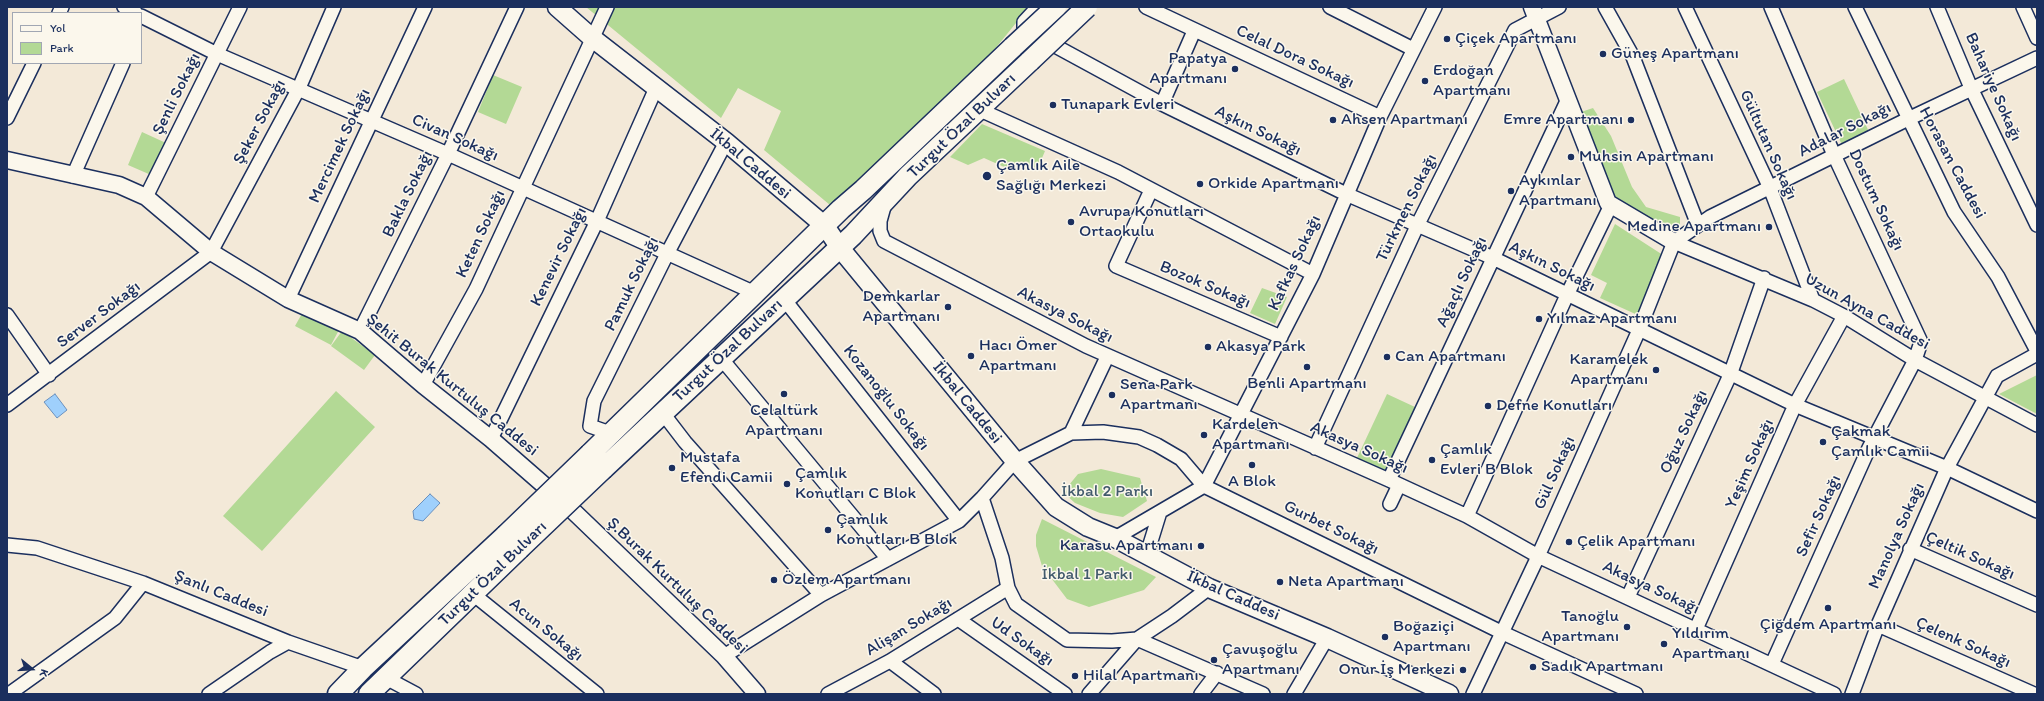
<!DOCTYPE html>
<meta charset="utf-8">
<style>
body{margin:0}
#map{position:relative;width:2044px;height:701px;overflow:hidden;background:#f3e9d8;font-family:Itim,sans-serif}
canvas{display:block}
.frame{position:absolute;inset:0;border:8px solid #1b2f5e;pointer-events:none}
.legend{position:absolute;left:12px;top:12px;width:130px;height:52px;box-sizing:border-box;background:#fbf7ec;border:1px solid #a1a7b3;margin:0;padding:5px 7px;list-style:none;font-size:12px;color:#1b2f5e}
.legend li{display:flex;align-items:center;gap:8px;height:20px}
.legend b{width:20px;border:1px solid #a1a7b3}
.north{position:absolute;left:12px;top:649px;width:40px;height:40px;-webkit-text-stroke:3px #fbf7ec;paint-order:stroke;rotate:108deg;font-size:11px;font-weight:700;line-height:16px;text-align:center;color:#1b2f5e}
.north::after{content:'';display:block;margin:auto;width:14px;height:18px;background:#1b2f5e;clip-path:polygon(50% 0,100% 100%,50% 72%,0 100%)}
</style>
<div id="map">
<canvas width="2044" height="701"></canvas>
<div class="frame"></div>
<ul class="legend">
<li><b style="height:5px;background:#fbf7ec"></b>Yol</li>
<li><b style="height:11px;background:#b3d995"></b>Park</li>
</ul>
<div class="north">K</div>
</div>
<script>
const ctx = document.querySelector('canvas').getContext('2d');
ctx.lineJoin = 'round';
function fill(path, color) { ctx.fillStyle = color; ctx.fill(path, 'evenodd'); }
const poly = rows => new Path2D(rows.map(r => 'M' + r).join(''));
function strokePath(path, color, width, dash) { ctx.strokeStyle = color; ctx.lineWidth = width; ctx.lineCap = dash ? 'butt' : 'round'; ctx.setLineDash(dash || []); ctx.stroke(path); }
function drawText(font, color, halo, rows, align = 'center') {
  ctx.font = font + ' Itim,sans-serif'; ctx.lineWidth = 3; ctx.setLineDash([]); ctx.textBaseline = 'middle'; ctx.strokeStyle = halo; ctx.fillStyle = color; for (const [text, x, y, turn = 0] of rows) {
    ctx.save(); ctx.translate(x, y); ctx.rotate((+turn || 0) * Math.PI / 180); ctx.textAlign = isNaN(turn) ? turn : align; if (halo) ctx.strokeText(text, 0, 0); ctx.fillText(text, 0, 0); ctx.restore();
  }
}
const green = poly([
 [586,7,1032,7,1016,23,950,104,830,205,764,150,781,111,738,88,721,118],
 [493,75,522,87,506,124,478,112],
 [1844,79,1870,134,1843,147,1817,92],
 [1593,108,1611,136,1632,187,1646,207,1680,217,1680,230,1674,238,1612,198,1578,113],
 [982,124,1045,151,1037,170,1020,162,1014,165,1011,170,984,158,968,165,950,157],
 [142,132,166,143,151,175,128,165],
 [1615,224,1666,257,1642,317,1600,298,1607,283,1591,275],
 [1262,288,1287,297,1275,324,1250,313],
 [304,310,340,328,331,345,295,326],
 [342,331,375,355,364,370,331,346],
 [2037,375,2037,414,1999,394],
 [336,391,375,427,262,551,223,516],
 [1387,394,1415,407,1385,471,1357,458],
 [1101,469,1140,478,1147,501,1123,517,1100,513,1075,503,1065,494,1069,485,1078,474],
 [1042,519,1156,577,1144,590,1089,607,1067,599,1042,566,1036,546,1036,535]
]);
const water = poly([
 [55,394,67,410,57,418,44,402,55,394],
 [430,494,440,503,423,521,414,519,413,511,430,494]
]);
const minor = poly([
 [124,7,136,13],
 [1038,7,1024,22,1024,29,1162,104,1346,194,1493,258,1795,405,1947,468,2037,511],
 [1146,7,1380,117],
 [1330,7,1413,49],
 [1605,7,1633,57,1698,225],
 [1685,7,1770,188,1813,300],
 [1771,7,1834,155,1921,342,1915,360,1869,448,1772,664],
 [1855,7,1954,212,1998,277,2037,351],
 [1937,7,1971,88,2037,225],
 [2023,7,2037,38],
 [59,13,62,7],
 [141,16,217,54,448,154,755,293],
 [1162,104,1194,31],
 [978,109,1118,172,1313,274],
 [7,118,34,63],
 [73,176,123,63],
 [1151,190,1116,266,1281,337],
 [146,197,240,7],
 [885,203,880,221,880,231,884,241,1086,346,1389,480,1467,516,1538,556,1834,694],
 [1674,242,1710,217,1908,119,2037,58],
 [1674,242,1813,300,1844,316,1915,360,2037,425],
 [288,299,425,7],
 [784,299,959,521],
 [7,315,49,375],
 [360,331,448,154,517,7],
 [720,357,888,559],
 [423,385,476,289,607,7],
 [7,405,211,252,299,88,334,7],
 [662,412,685,442,821,595],
 [610,433,590,426,594,401,668,252,726,142],
 [1071,433,1107,357],
 [491,439,597,221,656,88],
 [1315,448,1418,224,1515,30,1559,7],
 [1389,480,1568,99],
 [1390,504,1399,485],
 [1467,516,1567,295,1611,205],
 [1115,538,1204,486,1313,274,1380,117,1435,7],
 [7,545,37,548,143,583,288,642,363,668],
 [1910,549,2037,605],
 [1147,554,1160,512],
 [473,594,597,694],
 [1628,597,1730,375,1764,278],
 [958,619,1065,694],
 [1878,625,2034,694],
 [1696,629,1795,405,1844,316],
 [724,656,821,595,959,521,982,498],
 [890,661,934,694],
 [386,678,416,694],
 [9,694,115,618,143,583],
 [209,694,270,652,288,642],
 [828,694,890,661,1008,588],
 [1089,694,1137,639,1172,616,1209,588],
 [1201,694,1217,673],
 [1263,694,1137,639,1112,641,1067,640,1016,604,1008,588,1002,558,982,498,1015,461,1071,433,1103,432,1139,437,1157,445,1181,459,1204,486,1503,633,1636,694],
 [1294,694,1327,638],
 [1473,694,1535,563,1639,330,1674,242],
 [1852,694,1878,625,1947,468,1997,376,2037,354]
]);
const tertiary = poly([
 [1532,7,1608,203,1674,242],
 [7,160,119,185,146,197,211,252,288,299,360,331,423,385,491,439,569,507,724,656,757,694]
]);
const secondary = poly([
 [557,7,591,37,726,142,825,226,840,248,1015,461,1056,507,1088,527,1115,538,1209,588,1327,638,1449,694]
]);
const primary = poly([
 [590,454,841,209,863,190,1013,47],
 [603,469,853,235,908,176,1030,61],
 [338,694,363,668,506,535],
 [369,694,519,549]
]);
const primaryBridge = poly([
 [1013,47,1056,7],
 [1030,61,1087,7],
 [506,535,590,454],
 [519,549,603,469]
]);
const markers = [
 [1447,39,4,"#1b2f5e"],
 [1603,54,4,"#1b2f5e"],
 [1235,69,4,"#1b2f5e"],
 [1425,81,4,"#1b2f5e"],
 [1053,105,4,"#1b2f5e"],
 [1333,120,4,"#1b2f5e"],
 [1631,120,4,"#1b2f5e"],
 [1571,157,4,"#1b2f5e"],
 [987,176,5,"#1b2f5e"],
 [1200,184,4,"#1b2f5e"],
 [1511,191,4,"#1b2f5e"],
 [1071,222,4,"#1b2f5e"],
 [1769,227,4,"#1b2f5e"],
 [948,307,4,"#1b2f5e"],
 [1539,319,4,"#1b2f5e"],
 [1208,347,4,"#1b2f5e"],
 [971,356,4,"#1b2f5e"],
 [1387,357,4,"#1b2f5e"],
 [1307,367,4,"#1b2f5e"],
 [1656,370,4,"#1b2f5e"],
 [784,394,4,"#1b2f5e"],
 [1112,395,4,"#1b2f5e"],
 [1488,406,4,"#1b2f5e"],
 [1204,435,4,"#1b2f5e"],
 [1823,442,4,"#1b2f5e"],
 [1432,460,4,"#1b2f5e"],
 [1252,465,4,"#1b2f5e"],
 [672,468,4,"#1b2f5e"],
 [787,484,4,"#1b2f5e"],
 [828,530,4,"#1b2f5e"],
 [1569,542,4,"#1b2f5e"],
 [1201,546,4,"#1b2f5e"],
 [774,580,4,"#1b2f5e"],
 [1280,582,4,"#1b2f5e"],
 [1828,608,4,"#1b2f5e"],
 [1627,627,4,"#1b2f5e"],
 [1385,637,4,"#1b2f5e"],
 [1664,644,4,"#1b2f5e"],
 [1214,660,4,"#1b2f5e"],
 [1533,667,4,"#1b2f5e"],
 [1463,670,4,"#1b2f5e"],
 [1075,676,4,"#1b2f5e"]
];
const poiNames = [
 ["Çiçek Apartmanı",1455,39],
 ["Güneş Apartmanı",1611,54],
 ["Papatya",1227,59,"right"],
 ["Apartmanı",1227,79,"right"],
 ["Erdoğan",1433,71],
 ["Apartmanı",1433,91],
 ["Tunapark Evleri",1061,105],
 ["Ahsen Apartmanı",1341,120],
 ["Emre Apartmanı",1623,120,"right"],
 ["Muhsin Apartmanı",1579,157],
 ["Çamlık Aile",996,166],
 ["Sağlığı Merkezi",996,186],
 ["Aykınlar",1519,181],
 ["Apartmanı",1519,201],
 ["Orkide Apartmanı",1208,184],
 ["Avrupa Konutları",1079,212],
 ["Ortaokulu",1079,232],
 ["Medine Apartmanı",1761,227,"right"],
 ["Demkarlar",940,297,"right"],
 ["Apartmanı",940,317,"right"],
 ["Yılmaz Apartmanı",1547,319],
 ["Hacı Ömer",979,346],
 ["Apartmanı",979,366],
 ["Akasya Park",1216,347],
 ["Can Apartmanı",1395,357],
 ["Karamelek",1648,360,"right"],
 ["Apartmanı",1648,380,"right"],
 ["Benli Apartmanı",1307,384,"center"],
 ["Sena Park",1120,385],
 ["Apartmanı",1120,405],
 ["Defne Konutları",1496,406],
 ["Celaltürk",784,411,"center"],
 ["Apartmanı",784,431,"center"],
 ["Kardelen",1212,425],
 ["Apartmanı",1212,445],
 ["Çakmak",1831,432],
 ["Çamlık Camii",1831,452],
 ["Çamlık",1440,450],
 ["Evleri B Blok",1440,470],
 ["Mustafa",680,458],
 ["Efendi Camii",680,478],
 ["Çamlık",795,474],
 ["Konutları C Blok",795,494],
 ["A Blok",1252,482,"center"],
 ["Çamlık",836,520],
 ["Konutları B Blok",836,540],
 ["Çelik Apartmanı",1577,542],
 ["Karasu Apartmanı",1193,546,"right"],
 ["Özlem Apartmanı",782,580],
 ["Neta Apartmanı",1288,582],
 ["Tanoğlu",1619,617,"right"],
 ["Apartmanı",1619,637,"right"],
 ["Çiğdem Apartmanı",1828,625,"center"],
 ["Boğaziçi",1393,627],
 ["Apartmanı",1393,647],
 ["Yıldırım",1672,634],
 ["Apartmanı",1672,654],
 ["Çavuşoğlu",1222,650],
 ["Apartmanı",1222,670],
 ["Sadık Apartmanı",1541,667],
 ["Onur İş Merkezi",1455,670,"right"],
 ["Hilal Apartmanı",1083,676]
];
const streetNames = [
 ["Celal Dora Sokağı",1295,57,25],
 ["Bahariye Sokağı",1993,87,66],
 ["Şenli Sokağı",177,94,-64],
 ["Şeker Sokağı",260,122,-62],
 ["Turgut Özal Bulvarı",962,126,-44],
 ["Adalar Sokağı",1845,130,-27],
 ["Aşkın Sokağı",1258,131,26],
 ["Civan Sokağı",455,138,24],
 ["Gültutan Sokağı",1768,145,66],
 ["Mercimek Sokağı",340,146,-65],
 ["Horasan Caddesi",1952,163,62],
 ["İkbal Caddesi",750,164,40],
 ["Bakla Sokağı",408,194,-64],
 ["Dostum Sokağı",1876,200,65],
 ["Türkmen Sokağı",1407,208,-64],
 ["Keten Sokağı",481,234,-65],
 ["Kenevir Sokağı",559,257,-64],
 ["Kafkas Sokağı",1295,263,-65],
 ["Aşkın Sokağı",1552,267,26],
 ["Ağaçlı Sokağı",1462,282,-65],
 ["Pamuk Sokağı",632,284,-64],
 ["Bozok Sokağı",1205,285,23],
 ["Uzun Ayna Caddesi",1867,312,29],
 ["Server Sokağı",99,315,-37],
 ["Akasya Sokağı",1065,315,27],
 ["Turgut Özal Bulvarı",728,351,-43],
 ["Şehit Burak Kurtuluş Caddesi",452,385,39],
 ["Kozanoğlu Sokağı",886,398,52],
 ["İkbal Caddesi",967,403,51],
 ["Oğuz Sokağı",1684,432,-65],
 ["Akasya Sokağı",1359,448,24],
 ["Yeşim Sokağı",1750,464,-66],
 ["Gül Sokağı",1555,473,-66],
 ["Sefir Sokağı",1819,516,-66],
 ["Gurbet Sokağı",1331,528,26],
 ["Manolya Sokağı",1897,536,-66],
 ["Çeltik Sokağı",1970,556,24],
 ["Turgut Özal Bulvarı",493,574,-44],
 ["Ş.Burak Kurtuluş Caddesi",677,586,44],
 ["Akasya Sokağı",1651,588,25],
 ["Şanlı Caddesi",221,594,22],
 ["İkbal Caddesi",1233,596,24],
 ["Alişan Sokağı",909,627,-31],
 ["Acun Sokağı",546,630,39],
 ["Ud Sokağı",1022,642,35],
 ["Çelenk Sokağı",1963,643,24]
];
const parkNames = [
 ["İkbal 2 Parkı",1107,492],
 ["İkbal 1 Parkı",1087,575]
];
fill(green, '#b3d995');
fill(water, '#9fd0fc');
strokePath(water, '#6a90bd', 1);
strokePath(minor, '#1b2f5e', 16);
strokePath(tertiary, '#1b2f5e', 19);
strokePath(secondary, '#1b2f5e', 21);
strokePath(primary, '#1b2f5e', 23);
strokePath(minor, '#fbf7ec', 13);
strokePath(tertiary, '#fbf7ec', 16);
strokePath(secondary, '#fbf7ec', 18);
strokePath(primary, '#fbf7ec', 20);
strokePath(primaryBridge, '#1b2f5e', 23, []);
strokePath(primaryBridge, '#fbf7ec', 20);
for (const [x, y, r, color] of markers) { const dot = new Path2D(); dot.arc(x, y, r, 0, 2 * Math.PI); ctx.fillStyle = color; ctx.fill(dot); strokePath(dot, '#fbf7ec', 1.5); }
drawText('17px', '#1b2f5e', '#fbf7ec', poiNames, 'left');
drawText('17px', '#1b2f5e', '#fbf7ec', streetNames);
drawText('17px', '#415a6c', '#fbf7ec', parkNames);
</script>
